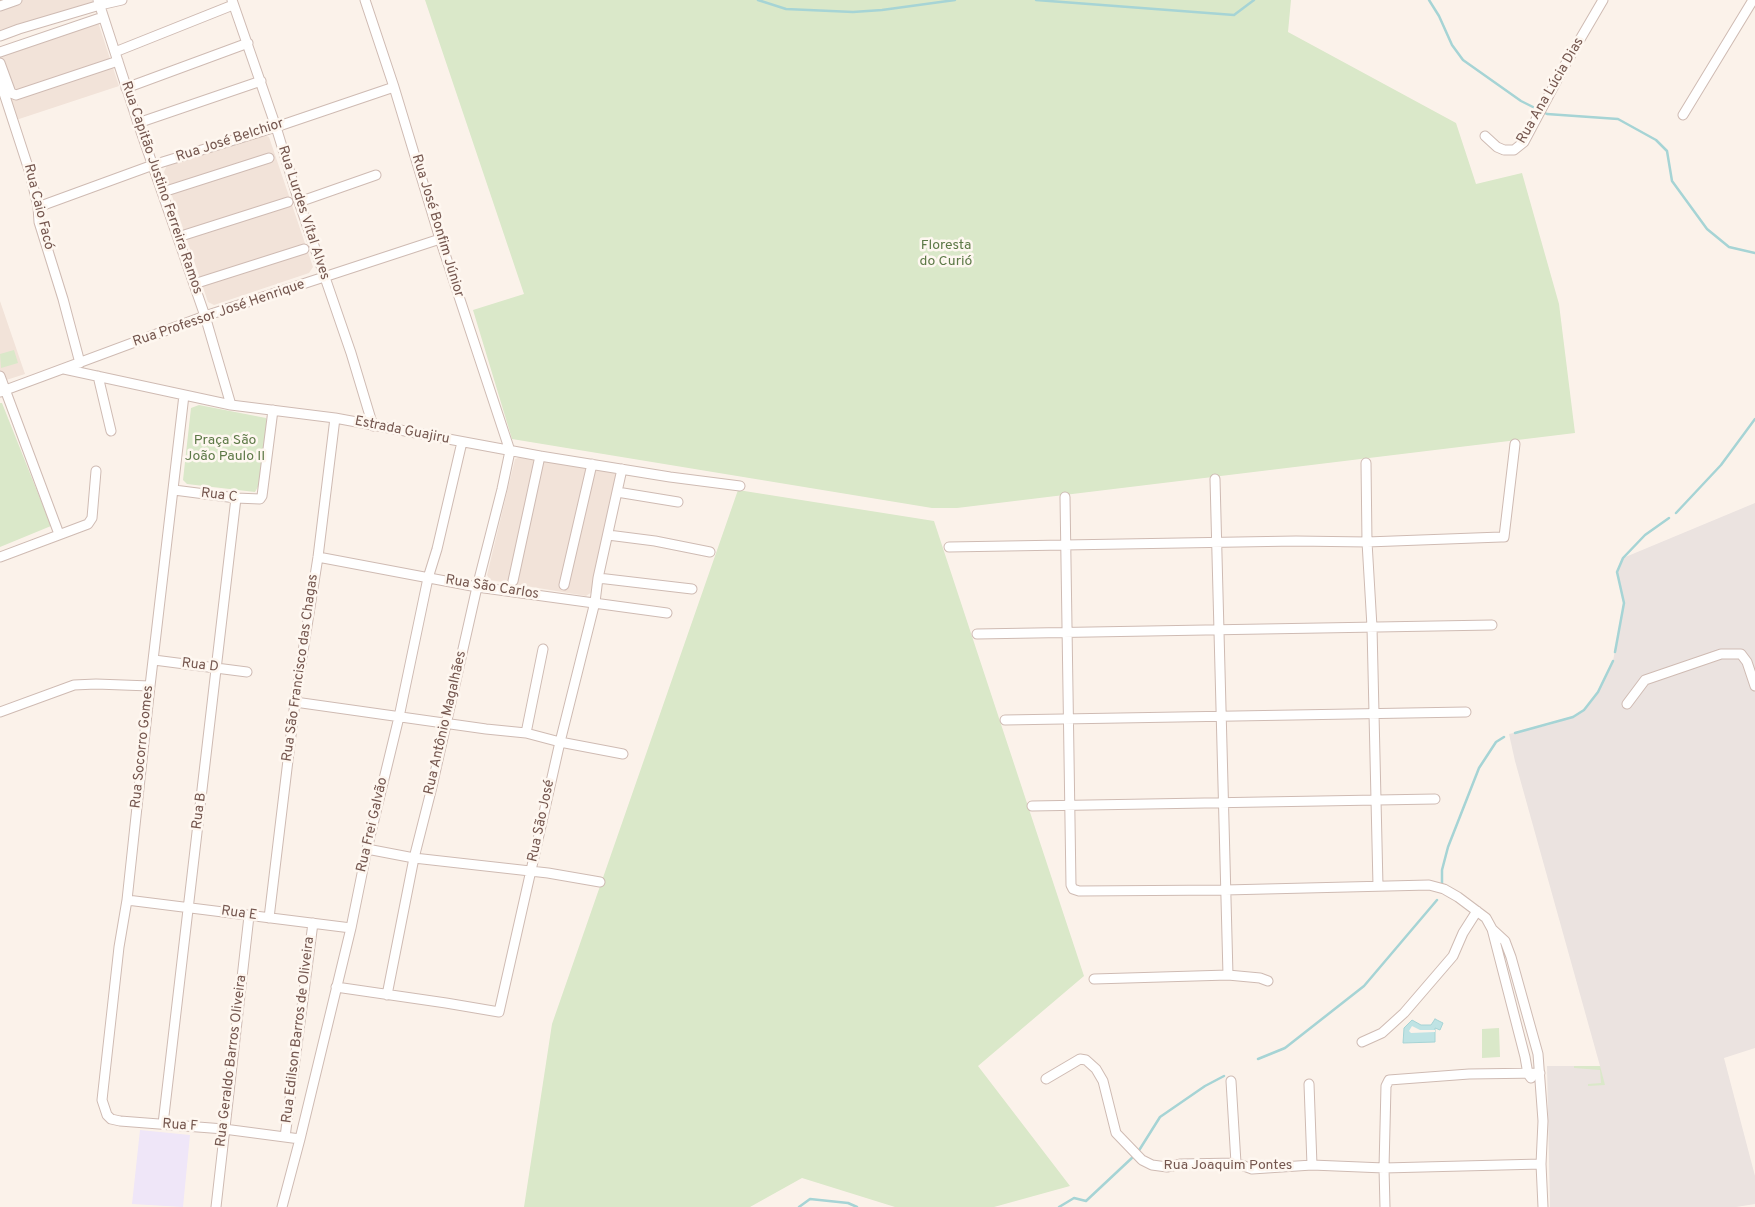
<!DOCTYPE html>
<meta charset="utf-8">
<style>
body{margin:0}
canvas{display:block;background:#fbf2ea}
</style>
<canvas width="1755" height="1207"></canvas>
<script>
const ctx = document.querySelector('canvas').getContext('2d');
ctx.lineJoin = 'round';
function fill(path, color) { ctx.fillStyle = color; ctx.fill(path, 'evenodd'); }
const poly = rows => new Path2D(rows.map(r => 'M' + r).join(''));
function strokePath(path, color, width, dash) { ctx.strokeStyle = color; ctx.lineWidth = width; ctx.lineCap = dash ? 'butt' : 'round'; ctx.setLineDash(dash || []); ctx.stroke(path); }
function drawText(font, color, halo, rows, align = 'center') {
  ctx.font = font + ' Overpass,sans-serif'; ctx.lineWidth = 5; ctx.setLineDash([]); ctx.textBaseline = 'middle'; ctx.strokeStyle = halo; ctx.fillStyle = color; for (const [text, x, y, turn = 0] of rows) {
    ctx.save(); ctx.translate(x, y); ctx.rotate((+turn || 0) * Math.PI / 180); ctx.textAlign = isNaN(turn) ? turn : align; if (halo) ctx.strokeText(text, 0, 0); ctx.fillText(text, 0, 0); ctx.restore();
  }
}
const residential = poly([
 [0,0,92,0,92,2,0,33],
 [96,16,119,86,16,120,0,72,0,49],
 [262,134,269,137,313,267,309,273,214,305,208,302,164,172,167,165],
 [0,301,25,374,0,382],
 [523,456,613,471,618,478,592,592,586,596,490,580,487,575,515,459]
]);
const industrial = poly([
 [1755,503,1755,1048,1724,1058,1755,1176,1755,1204,1736,1207,1550,1207,1547,1066,1600,1066,1515,761,1509,734,1549,725,1573,717,1584,710,1598,692,1613,661,1624,603,1617,572,1623,558]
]);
const education = poly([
 [140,1130,190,1135,183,1207,132,1204]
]);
const green = poly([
 [425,0,1291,0,1288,32,1456,123,1476,184,1522,173,1559,304,1575,433,957,508,932,508,512,439,473,310,524,294],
 [14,350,18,363,1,368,0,354],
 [0,403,2,403,51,526,0,547],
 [199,405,266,418,267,421,259,485,255,492,187,484,183,480,191,408],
 [738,490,934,521,1084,976,978,1066,1070,1186,994,1207,895,1207,802,1178,750,1207,524,1207,552,1024],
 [1499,1028,1500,1057,1482,1058,1482,1029],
 [1574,1066,1600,1066,1605,1085,1588,1086,1588,1084,1601,1083,1600,1070,1574,1068]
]);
const water = poly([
 [1435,1019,1443,1023,1440,1030,1435,1028,1435,1042,1403,1043,1404,1028,1412,1020,1421,1025,1431,1025,1435,1019]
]);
const pier = poly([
 [1412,1026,1420,1030,1435,1030,1435,1032,1411,1033,1409,1031]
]);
const stream = poly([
 [758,0,786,9,853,12,882,10,955,0],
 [1036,0,1234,15,1254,0],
 [1429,0,1439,16,1452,45,1463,60,1521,101,1547,114,1618,119,1656,140,1667,151,1672,181,1707,229,1729,247,1755,253],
 [1676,513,1721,465,1755,419],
 [1615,652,1624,603,1617,572,1623,558,1645,535,1669,518],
 [1515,733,1573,717,1584,710,1598,692,1613,661],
 [1442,884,1442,870,1448,847,1479,768,1496,742,1504,737],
 [1258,1059,1285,1048,1364,986,1437,900],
 [1138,1152,1160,1117,1205,1086,1224,1076],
 [799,1207,810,1199,848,1203,857,1207],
 [1059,1207,1074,1198,1086,1201,1134,1156]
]);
const minor = poly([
 [98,0,138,123,205,316,231,405],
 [232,0,276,127,299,202,351,353,373,426],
 [365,0,394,87,440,239,510,451,502,489,477,587,431,791,414,858,387,995],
 [0,6,17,0],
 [0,36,19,29,100,5,122,0],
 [0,52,103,17],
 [115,52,233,5],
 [0,63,11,93,16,95,118,61],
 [0,81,30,173,38,207,39,222,63,299,80,363],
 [126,88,248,43],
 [1683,115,1753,0],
 [138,123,261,81],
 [1485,136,1497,147,1504,150,1514,150,1524,142,1565,65,1603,0],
 [163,192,269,158],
 [299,202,376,175],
 [38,207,153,165,276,127,394,87],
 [178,237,288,202],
 [194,284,304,249],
 [64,369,231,405,335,418,540,456,670,477,740,486],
 [0,376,59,534],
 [98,376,111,431],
 [0,392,205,316,440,239],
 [184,395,150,686,127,900,119,947,102,1100,107,1115,111,1119,120,1121,224,1129,300,1139],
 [1366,463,1367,542,1372,627,1378,886],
 [1215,479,1228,975],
 [174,490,236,498,260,499,262,496,273,410],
 [617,492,678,502],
 [1065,497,1071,885,1073,889,1079,891,1225,890,1429,885,1444,889,1458,897,1486,918,1492,929,1505,941,1511,957,1538,1054,1543,1121,1541,1164,1543,1207],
 [608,535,655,541,710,552],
 [949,547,1296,541,1367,542,1501,537,1504,537,1515,444],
 [0,557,88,524,92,518,96,471],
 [318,557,477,587,667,613],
 [598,578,692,589],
 [513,581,540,456],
 [564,585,592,464],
 [977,634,1492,625],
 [154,660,247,672],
 [295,702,486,729,526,733,560,742,623,754],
 [1627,704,1645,680,1721,654,1741,654,1747,662,1755,686],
 [0,712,74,685,96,684,150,686],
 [1005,720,1466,712],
 [526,733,543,649],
 [1032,806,1435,799],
 [367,849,414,858,548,873,600,882],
 [127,900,351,928],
 [269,918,295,702,318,557,335,418],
 [1492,929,1525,1057,1528,1074,1531,1078],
 [1094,979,1228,975,1260,978,1268,981],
 [336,987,446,1003,499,1012,560,742,595,602,598,578,622,469],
 [1362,1042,1382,1033,1404,1013,1453,956,1463,933,1477,911],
 [1046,1079,1080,1059,1086,1060,1096,1069,1103,1081,1116,1133,1142,1160,1152,1165,1167,1167,1181,1164,1236,1163,1252,1169,1312,1165,1384,1168,1541,1164],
 [1231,1081,1236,1163],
 [1309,1084,1312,1165],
 [163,1124,236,498],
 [285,1137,313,923],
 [216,1207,249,916],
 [282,1207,300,1139,351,928,367,849,399,717,428,578,437,549,462,442],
 [1385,1207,1384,1168,1386,1086,1389,1080,1469,1074,1540,1073]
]);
const streetNames = [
 ["Rua Ana Lúcia Dias",1551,91,-60],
 ["Rua José Belchior",230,141,-18],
 ["Rua Capitão Justino Ferreira Ramos",161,188,71],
 ["Rua Caio Facó",38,207,76],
 ["Rua Lurdes Vítal Alves",303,213,72],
 ["Rua José Bonfim Júnior",437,226,73],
 ["Rua Professor José Henrique",219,314,-19],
 ["Estrada Guajiru",402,431,11],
 ["Rua C",219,496,7],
 ["Rua São Carlos",492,588,9],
 ["Rua D",200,666,7],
 ["Rua São Francisco das Chagas",301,668,-82],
 ["Rua Antônio Magalhães",446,723,-77],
 ["Rua Socorro Gomes",143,747,-84],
 ["Rua B",200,811,-83],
 ["Rua São José",542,821,-78],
 ["Rua Frei Galvão",373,825,-77],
 ["Rua E",239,914,8],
 ["Rua Edilson Barros de Oliveira",299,1030,-83],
 ["Rua Geraldo Barros Oliveira",232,1061,-83],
 ["Rua F",180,1126,4],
 ["Rua Joaquim Pontes",1228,1166]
];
const parkNames = [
 ["Floresta",946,246],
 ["do Curió",946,262],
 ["Praça São",225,441],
 ["João Paulo II",225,457]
];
fill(residential, '#f2e3d9');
fill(industrial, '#ebe3e0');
fill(education, '#efe6f8');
fill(green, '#dae8c9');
fill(water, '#bfe3e4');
strokePath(water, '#a6d4d5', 1);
fill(pier, '#fbf2ea');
strokePath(stream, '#a6d4d5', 2.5);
strokePath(minor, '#cfbbb3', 11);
strokePath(minor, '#fff', 9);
drawText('14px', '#75574f', '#fef7f0', streetNames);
drawText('14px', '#5d7947', '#fef7f0', parkNames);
</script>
